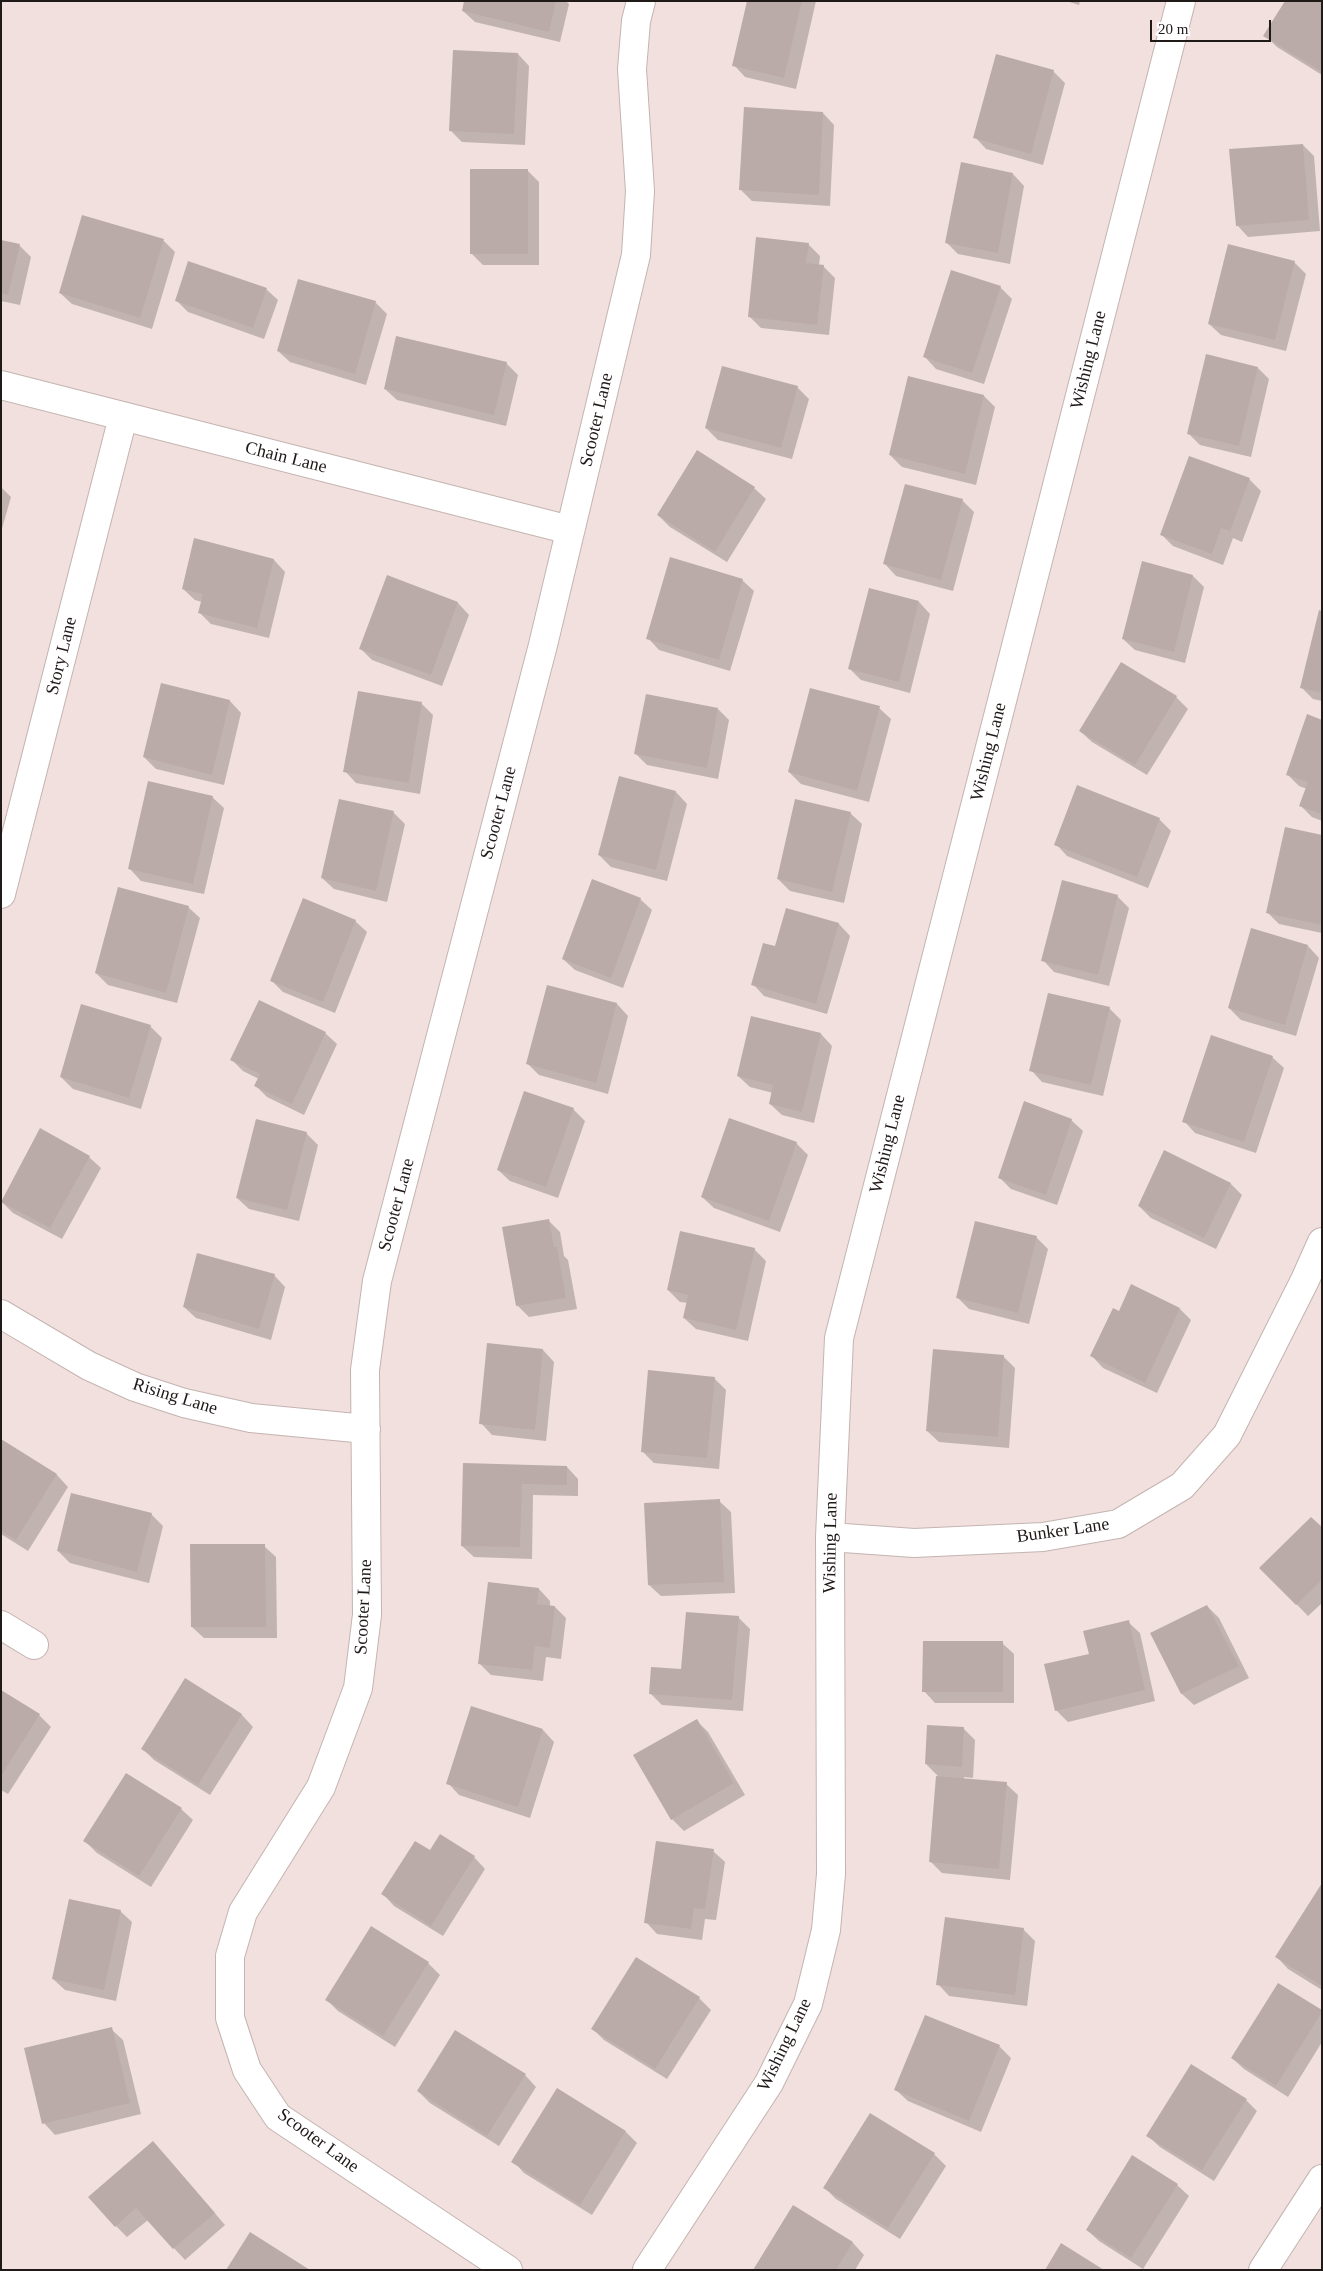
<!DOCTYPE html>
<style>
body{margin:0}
#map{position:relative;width:1323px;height:2271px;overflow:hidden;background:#f1e0dd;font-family:"Times New Roman",serif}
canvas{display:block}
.frame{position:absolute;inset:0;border:2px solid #1f1918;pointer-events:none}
.scale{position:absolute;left:1150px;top:20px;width:121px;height:22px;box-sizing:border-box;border:2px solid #1f1918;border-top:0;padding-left:6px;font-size:15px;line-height:18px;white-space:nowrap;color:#1f1918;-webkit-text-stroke:4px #fff;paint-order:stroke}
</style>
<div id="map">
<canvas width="1323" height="2271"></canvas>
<div class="frame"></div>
<div class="scale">20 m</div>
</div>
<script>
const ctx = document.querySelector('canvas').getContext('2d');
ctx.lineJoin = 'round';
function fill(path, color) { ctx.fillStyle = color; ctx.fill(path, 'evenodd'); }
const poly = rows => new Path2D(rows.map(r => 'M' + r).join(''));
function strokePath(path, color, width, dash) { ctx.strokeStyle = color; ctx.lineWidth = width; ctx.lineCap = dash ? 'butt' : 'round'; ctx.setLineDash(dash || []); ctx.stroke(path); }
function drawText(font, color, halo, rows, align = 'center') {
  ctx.font = font + ' "Times New Roman",serif'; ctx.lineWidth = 4; ctx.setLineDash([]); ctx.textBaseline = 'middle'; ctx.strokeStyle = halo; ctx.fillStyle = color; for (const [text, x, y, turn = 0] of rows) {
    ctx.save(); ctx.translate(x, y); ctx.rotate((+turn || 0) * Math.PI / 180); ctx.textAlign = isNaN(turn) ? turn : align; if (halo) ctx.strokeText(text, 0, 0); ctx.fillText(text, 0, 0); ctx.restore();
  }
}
const shadow = poly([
 [465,1,566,1,569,4,560,42,475,22,463,11],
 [749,1,816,1,796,89,745,77,734,65],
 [1066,1,1080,1,1079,5],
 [1322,1,1322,75,1277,47,1265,35],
 [518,54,529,66,525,145,462,142,450,130],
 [1053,71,1065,83,1043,165,986,149,975,137],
 [823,113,834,125,830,206,752,201,740,189],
 [1303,145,1314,156,1320,231,1248,237,1237,225],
 [527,170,539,182,539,265,483,265,471,253],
 [1013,174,1024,186,1010,264,958,254,946,242],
 [83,216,164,241,175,252,152,329,72,304,60,293],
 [1,241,20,246,31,257,20,305,1,301],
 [808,244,820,256,819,266,823,266,835,278,829,335,761,328,749,316],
 [1294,262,1306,274,1286,351,1221,335,1209,324],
 [1000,287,1012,299,984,384,936,369,925,357],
 [266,289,278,300,264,339,188,312,176,300],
 [375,302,387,314,366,385,290,362,278,351],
 [506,363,518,375,506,426,397,400,385,389],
 [1258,368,1269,379,1251,457,1200,445,1188,433],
 [797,387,809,399,792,459,718,440,706,428],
 [984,396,995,407,976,485,902,467,890,455],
 [1249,479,1261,491,1242,542,1233,538,1223,565,1173,546,1162,535],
 [1,487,11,497,1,532],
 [754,488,766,499,727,562,670,527,658,515],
 [962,500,974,512,953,591,896,576,885,564],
 [195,540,274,560,285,572,269,638,211,624,199,612,202,602,195,600,183,589],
 [1143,563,1193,576,1204,587,1185,663,1135,650,1123,639],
 [388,577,458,603,469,615,442,686,372,660,360,648],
 [742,580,754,591,730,671,659,650,648,638],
 [919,602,930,614,910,693,861,680,850,669],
 [1322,612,1322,701,1313,699,1302,688],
 [1121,664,1176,697,1188,709,1147,775,1092,742,1080,731],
 [162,685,230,701,241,713,224,785,156,769,144,757],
 [422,704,433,715,420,794,356,783,345,771],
 [879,708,891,719,869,802,801,784,789,772],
 [718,709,729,720,718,779,647,765,636,754],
 [1322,721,1322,821,1312,817,1301,806,1307,789,1299,786,1288,775],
 [676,792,687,804,667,881,611,867,599,855],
 [212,797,224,808,204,894,141,881,130,869],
 [393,812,405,824,387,902,334,889,322,878],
 [850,813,862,824,844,903,790,891,778,879],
 [1159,819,1171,831,1148,888,1067,856,1056,844],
 [1322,837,1322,933,1279,924,1268,913],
 [1117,896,1129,908,1109,986,1054,972,1043,960],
 [640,899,652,910,623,988,575,970,563,959],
 [188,907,200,918,177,1003,108,985,96,973],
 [787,910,839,924,850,936,827,1014,764,996,753,984,775,948],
 [355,921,367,932,335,1013,283,992,271,980],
 [1308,946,1319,958,1296,1036,1241,1020,1229,1008],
 [548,986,617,1004,628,1016,608,1094,539,1075,528,1064],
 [1109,1008,1121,1020,1103,1096,1042,1082,1031,1070],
 [752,1018,821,1034,832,1046,814,1123,782,1115,770,1104,773,1093,750,1087,738,1076],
 [150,1026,162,1038,141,1109,73,1089,61,1077],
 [325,1033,337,1044,304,1115,267,1097,256,1086,259,1079,243,1071,232,1060],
 [1272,1057,1284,1068,1256,1153,1195,1133,1184,1121],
 [573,1109,585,1121,558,1198,510,1181,498,1170],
 [1071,1120,1083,1131,1057,1205,1011,1189,999,1177],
 [306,1133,318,1145,299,1221,249,1209,237,1198],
 [796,1143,808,1155,780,1232,714,1208,702,1197],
 [1165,1152,1231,1184,1242,1195,1216,1249,1151,1218,1139,1206],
 [89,1157,101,1168,62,1239,13,1213,2,1202],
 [549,1221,560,1232,564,1256,568,1260,577,1309,529,1317,517,1305],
 [1036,1237,1048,1249,1029,1324,969,1309,957,1297],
 [754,1249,766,1261,748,1341,696,1329,684,1318,688,1303,680,1302,668,1290],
 [274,1275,285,1287,271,1340,196,1318,184,1307],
 [1180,1309,1191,1320,1157,1393,1103,1368,1092,1356,1119,1313],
 [543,1350,554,1362,546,1441,492,1435,481,1423],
 [1003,1356,1015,1368,1009,1448,939,1442,927,1431],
 [714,1378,726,1390,719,1469,654,1463,642,1451],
 [1,1441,57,1475,68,1487,28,1551,1,1534],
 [464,1464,567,1467,578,1479,578,1496,533,1495,532,1559,474,1557,462,1546],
 [719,1501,731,1512,735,1593,661,1596,649,1585],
 [151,1514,163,1526,149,1583,70,1563,58,1551],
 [1322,1529,1322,1603,1308,1616,1261,1568],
 [264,1546,276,1557,277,1638,204,1638,192,1627],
 [539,1589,550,1601,550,1606,555,1607,566,1618,561,1659,546,1657,543,1681,491,1675,479,1663],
 [1207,1606,1219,1618,1249,1678,1194,1705,1182,1694,1152,1634],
 [738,1617,750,1629,743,1711,662,1705,650,1693,682,1671],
 [1128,1622,1140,1633,1155,1701,1068,1722,1056,1710,1090,1655],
 [1002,1643,1014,1654,1014,1703,935,1703,924,1691],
 [186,1680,242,1715,253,1727,210,1795,154,1760,143,1749],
 [1,1692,39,1715,51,1727,8,1794,1,1790],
 [696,1720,708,1732,745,1795,684,1831,672,1819],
 [964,1729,975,1740,973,1778,964,1777,964,1780,1006,1784,1018,1795,1010,1880,942,1873,930,1861,940,1778,926,1764],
 [543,1730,554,1742,530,1818,459,1795,448,1783],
 [181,1809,193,1820,151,1887,97,1853,85,1841],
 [713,1851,725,1862,716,1920,705,1919,702,1940,657,1934,646,1922],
 [430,1852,474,1857,485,1869,443,1936,394,1906,383,1894],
 [1322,1886,1322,1990,1288,1969,1277,1957],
 [120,1911,132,1922,116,2001,65,1990,53,1979],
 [372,1928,428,1963,440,1975,395,2047,338,2011,327,2000],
 [1023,1929,1035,1941,1027,2006,949,1996,938,1984],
 [636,1959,699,1998,711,2010,667,2079,604,2040,593,2029],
 [1322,2012,1322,2042,1288,2097,1244,2069,1232,2058],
 [111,2029,123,2040,141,2114,55,2135,44,2123],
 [999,2046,1011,2058,981,2132,908,2101,896,2090],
 [525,2075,536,2087,499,2146,430,2103,418,2091],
 [1246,2100,1257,2111,1214,2181,1160,2147,1148,2136],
 [626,2132,637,2143,592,2215,524,2173,513,2161],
 [164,2154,225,2225,185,2260,148,2220,127,2237,116,2226],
 [934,2154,946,2166,900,2239,836,2199,825,2188],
 [1177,2185,1189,2196,1143,2269,1099,2241,1087,2230],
 [794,2207,853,2243,864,2255,855,2270,754,2270]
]);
const building = poly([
 [464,1,556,1,549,32,462,11],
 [747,1,802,1,784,78,732,66],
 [1285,1,1322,1,1322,72,1263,36],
 [453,50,518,53,514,134,449,131],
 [996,54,1054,70,1031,154,973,138],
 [744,107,823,112,819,195,739,190],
 [1303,144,1309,220,1236,226,1229,149],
 [961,162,1013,173,998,253,945,243],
 [470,169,528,169,528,254,470,254],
 [82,215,164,239,140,318,59,293],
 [756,237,809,243,806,263,824,265,817,325,748,317],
 [1,240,20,244,8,295,1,293],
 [1228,244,1295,261,1275,340,1208,324],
 [188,261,267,288,253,328,175,301],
 [951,270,1001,286,972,373,923,357],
 [298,279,376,301,355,374,277,351],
 [396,336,507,362,494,415,384,389],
 [1206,354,1258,367,1239,446,1187,434],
 [722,366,798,386,781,448,705,428],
 [908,376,984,395,965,474,889,455],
 [697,450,755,487,715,552,657,515],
 [1189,456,1250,478,1230,531,1221,528,1212,554,1160,535],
 [905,484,963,499,941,580,883,564],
 [194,538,274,559,257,628,198,613,203,594,182,589],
 [670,557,743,579,719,660,646,639],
 [1142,561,1193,575,1174,652,1122,639],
 [387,575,458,602,431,675,359,649],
 [869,588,919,601,899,682,848,669],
 [1319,610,1322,611,1322,693,1300,688],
 [1121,662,1177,696,1135,765,1079,731],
 [161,683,230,700,212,775,143,757],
 [810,688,880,706,857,791,788,772],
 [358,691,422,702,409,783,343,772],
 [646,694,718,708,707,768,634,754],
 [1307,714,1322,720,1322,814,1299,806,1308,782,1286,775],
 [619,776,676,791,656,870,598,855],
 [148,781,213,796,193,884,128,869],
 [1077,785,1160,818,1137,877,1054,845],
 [339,799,394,811,376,891,321,878],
 [795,799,851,812,832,892,777,879],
 [1285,827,1322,835,1322,925,1266,913],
 [592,879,641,898,611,978,562,959],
 [1062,880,1118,895,1098,975,1041,961],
 [118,887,189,906,166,993,95,973],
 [303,898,356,920,323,1002,270,981],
 [786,908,839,923,816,1004,751,985,763,943,775,946],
 [1251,928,1308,945,1285,1025,1228,1008],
 [547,985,617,1003,596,1083,526,1064],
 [1048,993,1110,1007,1091,1085,1029,1071],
 [259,1000,326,1032,292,1104,254,1086,260,1074,230,1060],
 [81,1004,151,1025,129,1098,60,1077],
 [751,1016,821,1033,802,1112,769,1104,773,1085,737,1076],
 [1211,1035,1273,1056,1244,1142,1182,1122],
 [524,1091,574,1108,546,1187,497,1170],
 [1024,1101,1072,1119,1046,1195,998,1178],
 [729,1118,797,1142,769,1221,701,1197],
 [256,1119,307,1132,287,1210,236,1198],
 [40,1128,90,1156,50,1228,1,1202],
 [1164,1150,1231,1183,1204,1238,1138,1206],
 [549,1219,554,1247,557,1247,566,1298,516,1306,502,1227],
 [975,1221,1037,1236,1018,1313,956,1298],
 [680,1231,755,1248,736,1330,683,1318,688,1295,667,1290],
 [197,1253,275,1274,259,1329,183,1307],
 [1131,1284,1180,1308,1145,1383,1090,1356,1113,1308,1119,1311],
 [487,1343,543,1349,535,1430,479,1424],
 [933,1349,1004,1355,998,1437,926,1431],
 [648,1370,715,1377,707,1458,641,1452],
 [1,1439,57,1474,16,1540,1,1531],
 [463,1463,567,1466,567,1485,522,1484,520,1547,461,1546],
 [71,1493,152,1513,137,1572,57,1551],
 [720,1499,724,1582,648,1585,644,1503],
 [1311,1517,1322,1527,1322,1580,1296,1605,1259,1568],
 [190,1544,265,1544,266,1627,191,1627],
 [488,1582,539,1588,537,1604,555,1606,550,1648,535,1646,532,1670,478,1664],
 [1207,1605,1239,1666,1181,1694,1150,1633],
 [686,1612,739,1616,732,1700,649,1694,651,1667,681,1669],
 [1129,1620,1145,1690,1055,1711,1044,1664,1089,1654,1083,1631],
 [923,1641,1003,1641,1003,1692,922,1692],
 [185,1678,242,1714,198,1785,141,1749],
 [1,1690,40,1714,1,1776],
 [471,1706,543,1729,518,1807,446,1784],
 [697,1719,734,1783,671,1820,633,1755],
 [927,1725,964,1727,962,1767,925,1764],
 [126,1773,182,1808,139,1876,83,1841],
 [936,1776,1007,1782,999,1869,929,1862],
 [440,1834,475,1856,431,1926,381,1894,415,1841,430,1850],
 [656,1841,714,1849,705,1909,694,1908,691,1929,644,1923],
 [1322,1883,1322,1986,1275,1957],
 [69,1899,121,1910,104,1990,52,1979],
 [945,1917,1024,1928,1015,1995,936,1985],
 [371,1926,429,1962,383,2036,325,2000],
 [636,1957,700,1997,655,2069,591,2029],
 [1278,1983,1322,2010,1322,2012,1276,2086,1231,2058],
 [925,2015,1000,2045,969,2121,894,2090],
 [112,2027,130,2103,42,2124,24,2048],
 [455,2030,526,2074,487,2136,417,2091],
 [1191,2064,1247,2099,1202,2170,1146,2136],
 [557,2088,626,2131,580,2205,511,2162],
 [870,2113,935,2153,888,2228,823,2188],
 [153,2141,215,2213,173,2249,136,2208,115,2227,88,2197],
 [1132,2155,1178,2184,1131,2258,1086,2230],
 [793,2205,853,2242,836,2270,753,2270],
 [250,2232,310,2270,226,2270],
 [1061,2243,1104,2270,1045,2270]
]);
const minor = poly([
 [1,385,570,530],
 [1,894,123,417],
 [1,1314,89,1366,135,1387,184,1403,251,1418,366,1429],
 [830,1537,914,1543,1043,1537,1118,1524,1182,1486,1227,1435,1305,1280,1322,1242],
 [1,1625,34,1645],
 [508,2270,278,2117,247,2070,230,2018,230,1956,243,1912,321,1787,358,1688,367,1615,365,1370,377,1281,543,645,636,255,640,191,632,69,636,21,641,1],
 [647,2270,769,2083,808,2004,826,1930,831,1874,830,1537,839,1338,1181,1],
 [1263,2270,1322,2179]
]);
const streetNames = [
 ["Wishing Lane",1089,360,-76],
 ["Scooter Lane",597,420,-77],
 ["Chain Lane",286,458,14],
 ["Story Lane",62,656,-76],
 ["Wishing Lane",989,752,-76],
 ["Scooter Lane",499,813,-75],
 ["Wishing Lane",888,1144,-76],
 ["Scooter Lane",397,1205,-75],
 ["Rising Lane",175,1397,17],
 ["Bunker Lane",1063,1531,-8],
 ["Wishing Lane",831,1543,-89],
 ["Scooter Lane",364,1607,-87],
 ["Wishing Lane",785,2045,-64],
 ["Scooter Lane",318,2141,36]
];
fill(shadow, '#0003');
fill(building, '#baaba8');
strokePath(minor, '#c4b4b1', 30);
strokePath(minor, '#fff', 28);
drawText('18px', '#1f1918', '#fff', streetNames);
</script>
